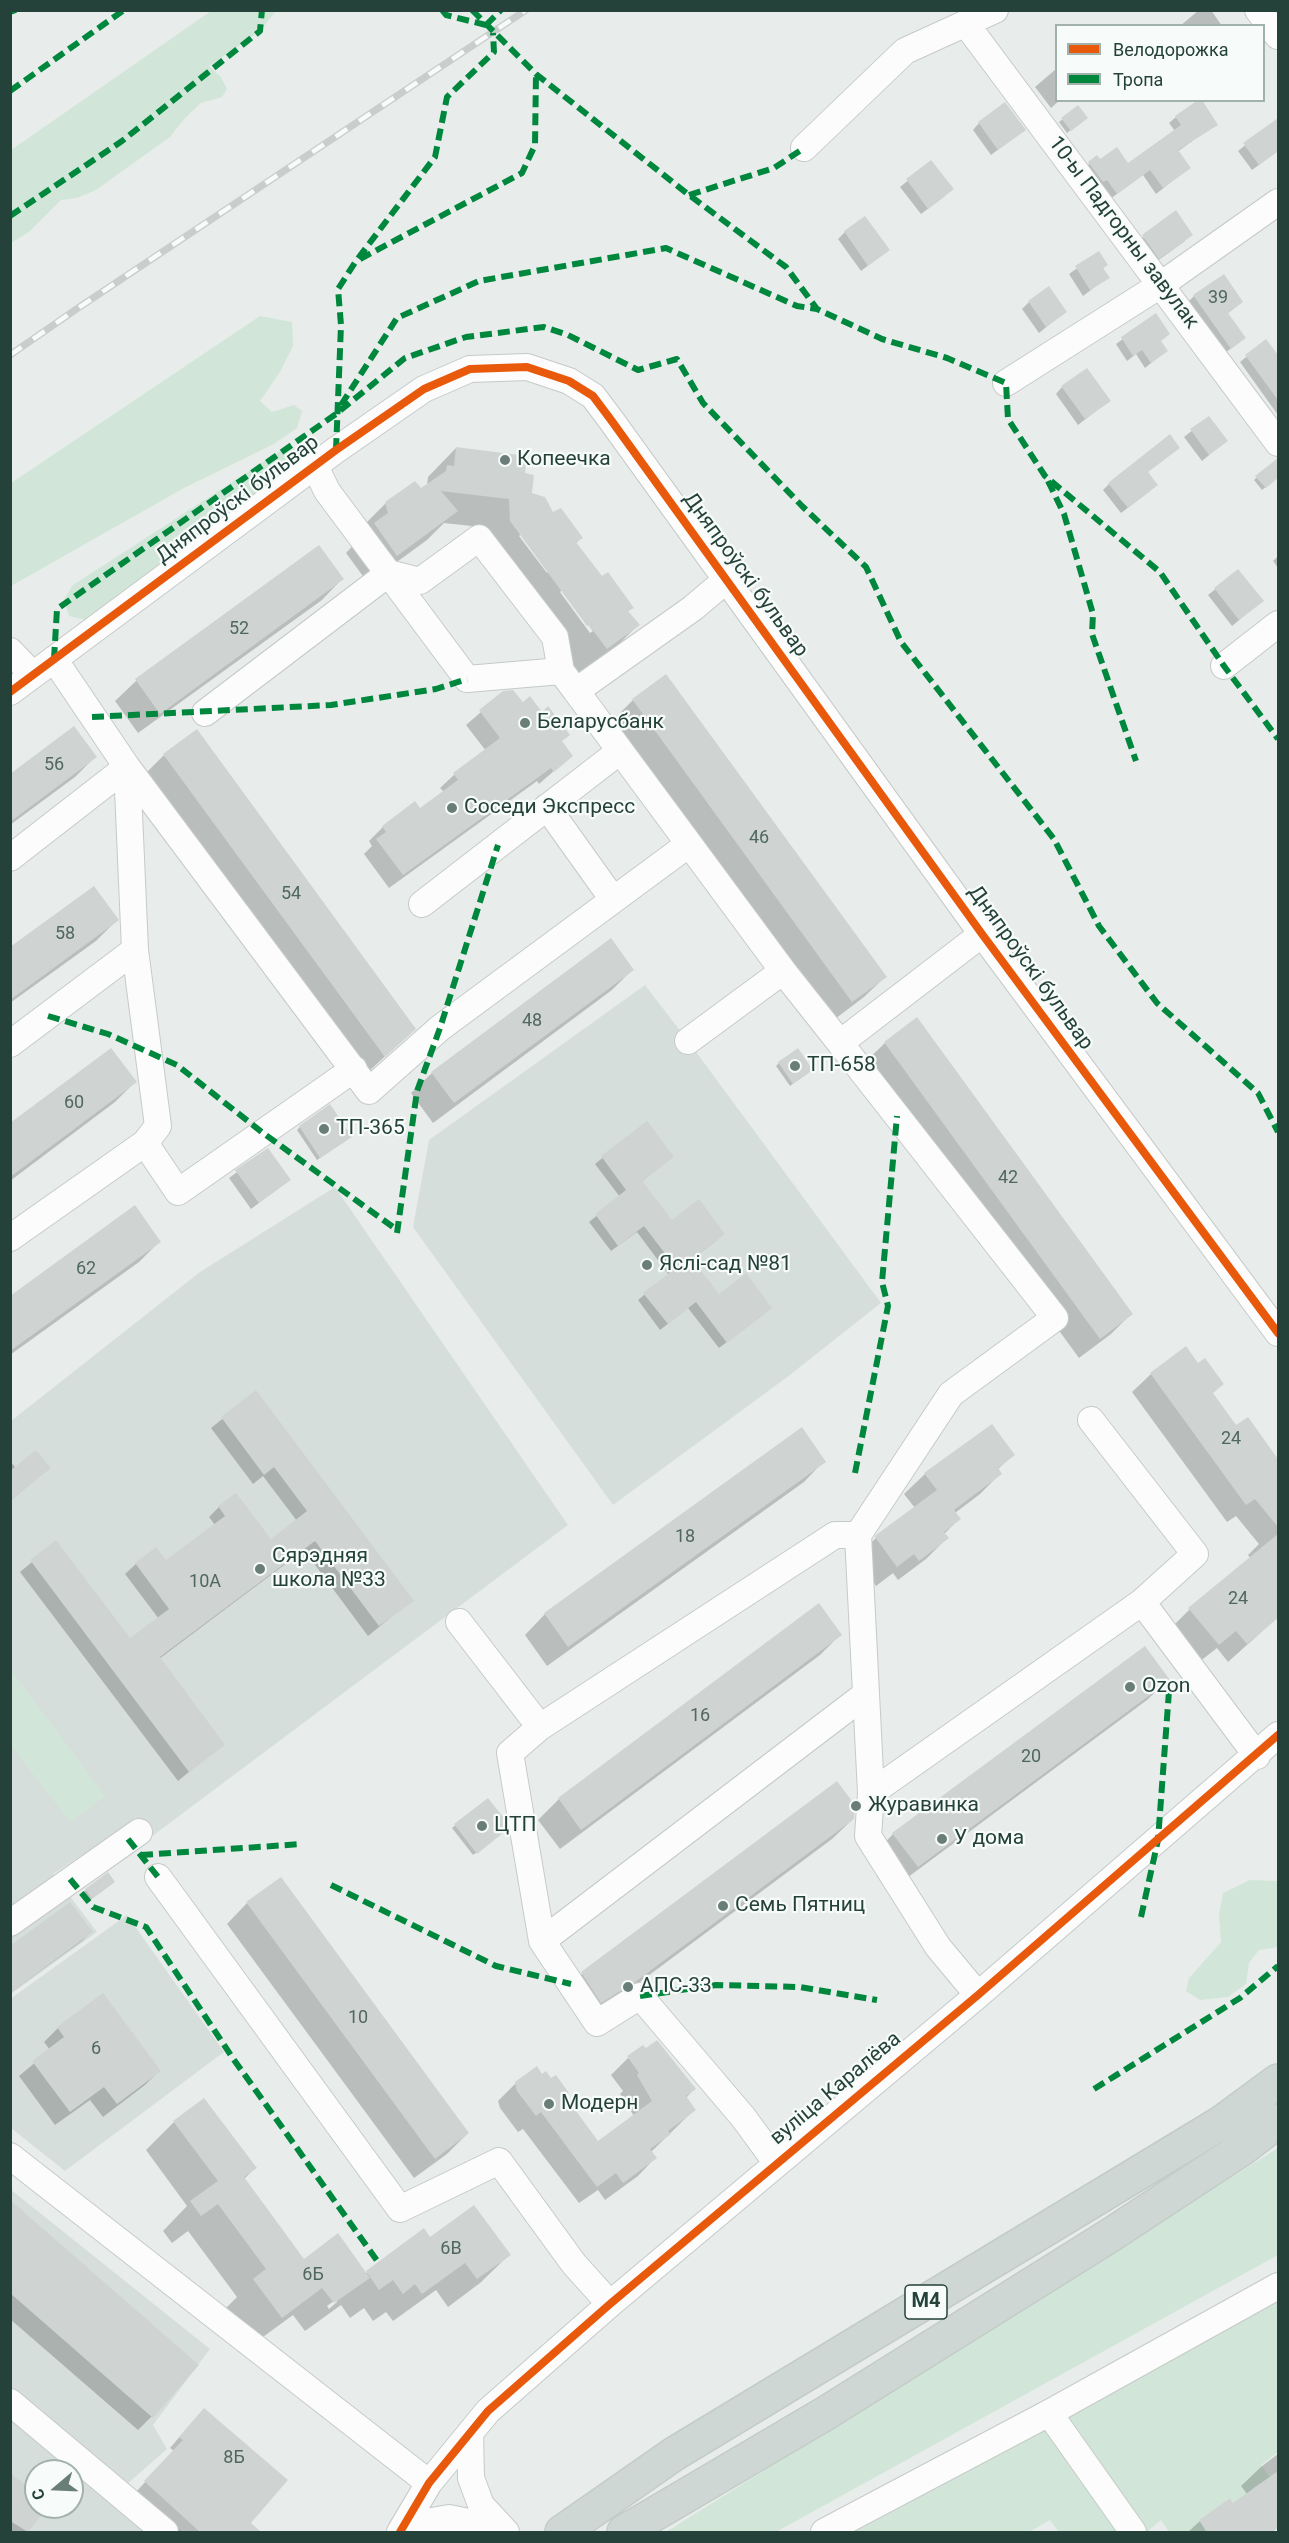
<!DOCTYPE html>
<meta charset="utf-8">
<style>
body{margin:0}
#map{position:relative;width:1289px;height:2543px;overflow:hidden;background:#e8edeb;font-family:Roboto,sans-serif}
canvas{display:block}
.frame{position:absolute;inset:0;border:12px solid #24423a;pointer-events:none}
.legend{position:absolute;left:1055px;top:24px;width:210px;height:78px;box-sizing:border-box;background:#f7fbf9;border:2px solid #a3b1ad;margin:0;padding:8px 10px;list-style:none;font-size:18px;color:#24423a}
.legend li{display:flex;align-items:center;gap:12px;height:30px}
.legend b{width:30px;border:2px solid #a3b1ad}
.north{position:absolute;left:24px;top:2459px;width:60px;height:60px;box-sizing:border-box;background:#f7fbf9;border:2px solid #a3b1ad;border-radius:50%;rotate:251deg;font-size:16px;font-weight:700;line-height:24px;text-align:center;color:#24423a}
.north::after{content:'';display:block;margin:auto;width:21px;height:27px;background:#697e78;clip-path:polygon(50% 0,100% 100%,50% 72%,0 100%)}
</style>
<div id="map">
<canvas width="1289" height="2543"></canvas>
<div class="frame"></div>
<ul class="legend">
<li><b style="height:8px;background:#e8590c"></b>Велодорожка</li>
<li><b style="height:8px;background:#00873e"></b>Тропа</li>
</ul>
<div class="north">С</div>
</div>
<script>
const ctx = document.querySelector('canvas').getContext('2d');
ctx.lineJoin = 'round';
function fill(path, color) { ctx.fillStyle = color; ctx.fill(path, 'evenodd'); }
const poly = rows => new Path2D(rows.map(r => 'M' + r).join(''));
function strokePath(path, color, width, dash) { ctx.strokeStyle = color; ctx.lineWidth = width; ctx.lineCap = dash ? 'butt' : 'round'; ctx.setLineDash(dash || []); ctx.stroke(path); }
function drawText(font, color, halo, rows, align = 'center') {
  ctx.font = font + ' Roboto,sans-serif'; ctx.lineWidth = 4.5; ctx.setLineDash([]); ctx.textBaseline = 'middle'; ctx.strokeStyle = halo; ctx.fillStyle = color; for (const [text, x, y, turn = 0] of rows) {
    ctx.save(); ctx.translate(x, y); ctx.rotate((+turn || 0) * Math.PI / 180); ctx.textAlign = isNaN(turn) ? turn : align; if (halo) ctx.strokeText(text, 0, 0); ctx.fillText(text, 0, 0); ctx.restore();
  }
}
const built = poly([
 [645,985,688,1041,881,1303,786,1378,613,1505,413,1227,429,1140],
 [335,1187,568,1525,147,1840,131,1823,53,1874,97,1932,11,1994,11,1421,200,1272],
 [127,1915,224,2052,65,2171,11,2128,10,1999],
 [10,2189,210,2349,153,2425,167,2449,126,2485,183,2532,11,2532],
 [36,2471,72,2471,72,2507,36,2507]
]);
const green = poly([
 [211,11,276,11,259,32,209,66,221,77,227,89,222,97,201,103,185,118,170,137,96,190,77,198,61,200,29,232,11,243,11,150],
 [260,316,292,322,293,346,280,372,260,401,272,412,294,405,302,411,297,428,274,444,184,488,11,586,11,483],
 [285,448,298,450,304,464,86,620,69,616,64,599,73,585],
 [11,1670,105,1796,70,1822,11,1745],
 [1250,1880,1278,1881,1278,1947,1259,1950,1249,1963,1246,1984,1228,1997,1200,2000,1186,1991,1189,1978,1221,1942,1219,1915,1223,1893],
 [1278,2148,1278,2255,776,2532,666,2532],
 [1278,2296,1278,2452,1261,2465,1273,2482,1269,2485,1265,2480,1253,2488,1240,2512,1230,2498,1199,2520,1205,2530,1201,2532,1169,2532,1161,2520,1147,2532,1059,2532,1050,2520,1029,2532,848,2532]
]);
const shadow = poly([
 [1199,10,1211,10,1222,26,1180,26],
 [1056,69,1056,100,1060,100,1051,108,1035,87],
 [1078,107,1083,121,1067,133,1059,122],
 [1176,117,1216,124,1177,152,1189,168,1156,194,1143,175,1110,199,1082,170,1097,157,1100,161,1128,165,1175,131,1169,123],
 [979,123,1024,130,991,155,973,130],
 [1272,124,1278,133,1278,151,1252,170,1238,151],
 [931,162,945,196,921,214,900,187],
 [1175,213,1185,241,1153,264,1137,242],
 [845,232,888,250,861,271,838,239],
 [1099,253,1107,265,1102,269,1108,277,1083,296,1069,274],
 [1194,296,1242,302,1227,314,1244,338,1225,353,1188,302],
 [1029,302,1065,312,1039,333,1022,309],
 [1155,316,1160,342,1166,351,1145,368,1136,354,1127,361,1116,344],
 [1266,341,1278,357,1278,415,1240,362],
 [1062,387,1109,401,1078,425,1056,394],
 [1208,418,1226,441,1202,461,1184,437],
 [456,448,524,475,530,494,581,538,575,544,602,578,632,608,627,612,638,625,609,654,578,676,481,527,444,523,427,540,368,583,346,553,359,539,357,532,386,503,427,486,428,477],
 [521,534,549,571,547,573,519,536],
 [562,590,593,631,590,633,560,592],
 [1178,448,1146,473,1150,491,1121,513,1103,490,1109,484],
 [1273,463,1278,470,1278,477,1262,490,1254,480],
 [319,547,342,579,322,600,138,733,115,701,136,681],
 [1278,556,1278,568,1273,561],
 [1238,571,1262,601,1232,626,1208,595],
 [666,676,885,977,864,997,831,1022,612,721,633,700],
 [504,692,522,704,560,742,571,756,539,784,537,781,389,888,364,854,372,846,369,841,383,827,414,804,419,810,444,792,440,788,454,775,486,751,466,725],
 [164,755,414,1029,364,1076,144,775],
 [95,757,75,777,10,825,10,776],
 [117,920,96,941,10,1003,10,949],
 [610,940,632,970,612,990,433,1123,411,1093,432,1073],
 [917,1020,1131,1314,1111,1334,1079,1358,864,1063,885,1043],
 [779,1063,808,1073,790,1086,776,1066],
 [135,1082,115,1102,10,1181,10,1125],
 [646,1123,672,1157,641,1182,671,1222,717,1240,691,1260,718,1296,764,1314,719,1348,688,1308,660,1330,638,1300,669,1275,637,1232,611,1251,589,1222,620,1197,595,1164],
 [300,1127,347,1140,317,1160,297,1130],
 [267,1150,289,1180,251,1209,229,1178],
 [159,1242,139,1262,10,1355,10,1297],
 [1185,1348,1212,1394,1236,1428,1278,1474,1278,1597,1271,1604,1278,1613,1278,1617,1228,1662,1217,1648,1199,1662,1171,1628,1189,1610,1251,1559,1248,1555,1259,1544,1236,1516,1227,1522,1132,1392,1151,1374],
 [256,1392,412,1600,368,1636,304,1550,159,1659,223,1744,178,1781,20,1572,56,1542,130,1641,159,1619,125,1574,136,1564,166,1562,215,1525,209,1517,219,1507,270,1541,297,1521,263,1476,253,1484,211,1428],
 [1013,1455,997,1470,1000,1474,980,1494,955,1513,959,1519,944,1534,947,1538,926,1559,898,1580,893,1573,876,1586,855,1558,876,1538,915,1508,904,1494,925,1474],
 [10,1461,16,1468,49,1468,10,1501],
 [824,1461,804,1482,547,1666,525,1635,545,1614],
 [818,1605,840,1635,820,1655,560,1849,538,1820,559,1799],
 [1168,1680,1147,1700,896,1886,873,1855,893,1834],
 [487,1800,503,1832,473,1855,452,1828],
 [853,1819,832,1839,613,2002,580,2022,562,1994,582,1974],
 [110,1884,89,1901,83,1893,86,1890],
 [247,1903,468,2133,447,2154,414,2178,227,1924],
 [91,1932,82,1941,10,1993,10,1948],
 [58,2028,159,2071,145,2085,103,2117,90,2100,55,2125,19,2076,50,2050,44,2042],
 [628,2058,694,2089,686,2098,694,2110,651,2152,655,2158,638,2176,605,2200,598,2190,579,2203,523,2129,518,2132,500,2108,498,2101,516,2083,563,2096,597,2143,634,2116,620,2094,623,2091,611,2075],
 [174,2122,255,2168,244,2179,304,2261,365,2274,424,2230,430,2239,509,2255,480,2283,448,2307,436,2290,393,2321,386,2312,373,2321,364,2308,350,2318,341,2305,305,2331,293,2315,252,2345,225,2309,237,2297,188,2231,172,2243,163,2231,187,2206,146,2150],
 [337,2299,337,2302,329,2309,327,2306],
 [10,2202,152,2416,138,2430,10,2319],
 [194,2420,249,2523,259,2532,178,2532,135,2493,174,2451,170,2448],
 [1278,2454,1278,2526,1272,2532,1188,2532,1200,2521,1230,2500,1233,2505,1247,2494,1241,2486,1262,2466],
 [10,2478,36,2495,36,2507,46,2507,26,2532,10,2532]
]);
const building = poly([
 [1198,100,1202,100,1218,125,1178,150,1191,168,1163,188,1150,170,1117,194,1107,180,1103,182,1088,162,1097,155,1100,159,1117,147,1128,163,1181,125,1175,116],
 [1005,102,1026,130,998,150,978,122],
 [1078,105,1088,118,1071,131,1061,118],
 [1278,118,1278,151,1259,165,1243,143],
 [931,160,954,189,928,209,906,179],
 [1176,210,1193,235,1159,259,1142,235],
 [865,216,890,250,868,266,844,231],
 [1099,251,1108,265,1103,268,1110,278,1090,290,1075,266],
 [1224,274,1243,302,1228,313,1246,338,1231,349,1193,295],
 [1049,286,1067,312,1046,327,1028,301],
 [1156,313,1170,334,1161,341,1168,351,1151,363,1142,350,1133,356,1121,337],
 [1266,339,1278,355,1278,400,1245,355],
 [1087,368,1111,401,1085,419,1061,386],
 [1209,416,1228,441,1209,455,1190,429],
 [1170,434,1180,448,1148,472,1158,485,1128,508,1108,483],
 [456,447,527,456,525,473,534,475,532,493,545,497,553,512,561,508,583,538,576,542,602,576,608,572,634,608,628,611,640,625,607,649,589,625,587,626,510,521,509,499,441,491,458,511,397,556,374,523,388,513,385,502,415,481,421,488,446,471,447,465,454,466],
 [1278,458,1278,478,1266,488,1255,476],
 [319,545,344,579,160,714,135,679],
 [1238,569,1264,601,1239,620,1214,588],
 [666,674,887,977,852,1002,632,699],
 [513,690,523,702,530,696,542,712,548,706,570,735,562,741,573,756,554,772,551,768,403,875,376,839,386,832,382,826,415,801,420,808,458,780,453,773,500,738,479,710,503,691],
 [74,726,97,757,10,822,10,774],
 [197,729,416,1029,385,1057,163,754],
 [94,886,119,920,10,1000,10,947],
 [611,938,634,970,454,1103,431,1072],
 [917,1017,1133,1314,1100,1339,884,1042],
 [111,1048,137,1082,10,1177,10,1123],
 [798,1048,813,1070,793,1084,778,1062],
 [330,1104,352,1137,320,1158,299,1126],
 [647,1121,674,1157,642,1181,672,1220,699,1199,725,1234,692,1259,719,1294,746,1273,772,1308,727,1343,696,1302,668,1324,643,1293,676,1268,644,1226,618,1246,595,1214,626,1190,601,1156],
 [268,1148,291,1180,259,1203,235,1170],
 [135,1205,161,1242,10,1351,10,1296],
 [1186,1346,1198,1363,1205,1358,1224,1384,1213,1393,1236,1425,1248,1417,1278,1459,1278,1527,1255,1499,1246,1505,1150,1373],
 [256,1390,414,1601,379,1626,315,1541,160,1657,225,1745,189,1772,30,1560,56,1540,130,1638,169,1609,135,1563,156,1547,166,1560,225,1516,218,1506,236,1493,271,1539,307,1511,274,1467,264,1475,221,1417],
 [992,1424,1015,1455,998,1468,1002,1474,954,1510,961,1519,944,1532,949,1538,919,1561,914,1554,897,1567,875,1537,876,1535,937,1490,924,1473],
 [802,1427,826,1462,568,1647,544,1613],
 [36,1450,51,1468,10,1501,10,1471],
 [1278,1534,1278,1618,1247,1644,1236,1631,1219,1645,1188,1608],
 [819,1603,842,1635,581,1830,558,1798],
 [1145,1646,1170,1680,918,1867,892,1833],
 [837,1781,855,1805,854,1819,635,1982,601,2003,581,1972],
 [488,1798,507,1822,508,1829,477,1854,454,1824],
 [108,1872,115,1882,92,1899,85,1889],
 [281,1877,469,2133,435,2159,246,1902],
 [70,1902,93,1932,10,1993,10,1946],
 [103,1993,161,2071,117,2104,104,2087,70,2112,32,2061,64,2037,57,2027],
 [657,2040,696,2089,686,2096,696,2110,668,2131,671,2134,650,2149,657,2158,623,2183,616,2173,597,2187,541,2112,536,2116,517,2091,515,2082,537,2066,542,2074,546,2071,551,2078,556,2075,569,2093,565,2096,598,2141,652,2101,637,2075,639,2073,627,2056,643,2045,646,2048],
 [204,2098,257,2168,244,2177,304,2259,338,2233,370,2278,334,2303,322,2288,282,2318,253,2279,266,2269,218,2204,201,2216,190,2201,218,2181,173,2121],
 [10,2200,199,2365,153,2418,10,2293],
 [474,2205,511,2255,477,2279,465,2263,422,2294,415,2284,403,2294,393,2280,379,2290,366,2271,424,2228,430,2237],
 [204,2408,288,2480,251,2523,261,2532,200,2532,144,2481,183,2440,179,2437],
 [1278,2471,1278,2528,1272,2532,1207,2532,1199,2520,1230,2498,1233,2503],
 [10,2473,36,2493,36,2507,48,2507,28,2532,10,2521]
]);
const minor = poly([
 [1258,10,1278,36],
 [966,24,1278,443],
 [804,148,905,51,995,10],
 [1006,383,1162,284,1278,202],
 [315,466,327,491,467,679,561,671],
 [726,580,693,608,576,691,783,971,840,1043],
 [10,651,33,675],
 [54,659,127,767,369,1091,440,1028,689,844],
 [1224,666,1278,624],
 [10,692,336,450,424,389,470,369,527,367,569,381,593,396,611,420,982,934,1278,1333],
 [205,713,389,573,420,581,479,538,555,637,561,671,576,691],
 [127,767,135,950,158,1126,145,1143,178,1192,354,1069],
 [547,807,612,898],
 [10,858,127,767],
 [422,904,620,751],
 [688,1041,783,971],
 [10,1044,135,950],
 [10,1238,145,1143],
 [1091,1420,1195,1554,1142,1602],
 [858,1535,951,1394,1055,1318,840,1043,982,934],
 [459,1622,540,1727],
 [871,1793,1142,1602,1257,1756],
 [158,1877,400,2209,499,2161,574,2264,610,2304],
 [10,1923,139,1832],
 [542,1941,866,1694],
 [10,2156,429,2483],
 [776,2162,743,2117,640,1996,597,2023,542,1941,510,1753,540,1727,835,1535,858,1535,871,1793,868,1836,938,1947,978,1995],
 [10,2402,165,2532],
 [1049,2413,1133,2532],
 [470,2433,471,2478,481,2505,506,2532],
 [400,2532,429,2483,488,2411,610,2304,978,1995,1278,1735],
 [414,2532,426,2522,449,2518,502,2529],
 [824,2532,1049,2413,1278,2286]
]);
const major = poly([
 [562,2532,674,2454,1221,2123,1278,2081],
 [624,2532,826,2413,1109,2236,1243,2148,1278,2121]
]);
const rail = poly([
 [10,355,78,308,526,10]
]);
const quiet = poly([
 [442,10,446,15,486,25],
 [472,10,536,74,689,195,786,267,817,309,882,339,947,358,1006,383,1008,419,1045,476,1160,572,1224,666,1278,739],
 [10,12,16,10],
 [486,25,501,10],
 [10,91,124,10],
 [689,195,774,168,804,148],
 [10,216,122,141,260,31,262,10],
 [360,259,522,173,535,145,536,74],
 [341,405,397,318,479,281,666,248,797,306,817,309],
 [336,450,341,325,338,289,356,261,435,157,447,97,494,52,493,33],
 [1048,481,1064,514,1093,614,1092,634,1136,761],
 [54,659,57,609,336,414,405,358,466,337,544,327,568,335,638,370,677,359,703,403,802,506,866,567,901,642,1054,839,1099,926,1157,1003,1258,1093,1278,1132],
 [92,717,331,705,436,689,467,679],
 [48,1016,108,1034,177,1065,263,1133,393,1227],
 [397,1233,417,1091,440,1028,498,845],
 [855,1473,888,1306,882,1282,897,1116],
 [128,1839,158,1877],
 [141,1855,302,1844],
 [70,1879,93,1907,146,1927,232,2057,378,2262],
 [331,1885,496,1966,571,1984],
 [1141,1917,1158,1840,1169,1691],
 [640,1996,716,1985,800,1987,877,2000],
 [1094,2089,1240,1998,1278,1966]
]);
const cycleway = poly([
 [10,692,336,450,424,389,470,369,527,367,569,381,593,396,611,420,982,934,1278,1333],
 [400,2532,429,2483,488,2411,610,2304,978,1995,1278,1735]
]);
const markers = [
 [505,460,6,"#697e78"],
 [525,723,6,"#697e78"],
 [452,808,6,"#697e78"],
 [795,1066,6,"#697e78"],
 [324,1129,6,"#697e78"],
 [647,1265,6,"#697e78"],
 [260,1569,6,"#697e78"],
 [1130,1687,6,"#697e78"],
 [856,1806,6,"#697e78"],
 [482,1826,6,"#697e78"],
 [942,1839,6,"#697e78"],
 [723,1906,6,"#697e78"],
 [628,1987,6,"#697e78"],
 [549,2104,6,"#697e78"]
];
const numberNames = [
 ["39",1218,298],
 ["52",239,629],
 ["56",54,765],
 ["46",759,838],
 ["54",291,894],
 ["58",65,934],
 ["48",532,1021],
 ["60",74,1103],
 ["42",1008,1178],
 ["62",86,1269],
 ["24",1231,1439],
 ["18",685,1537],
 ["10А",205,1582],
 ["24",1238,1599],
 ["16",700,1716],
 ["20",1031,1757],
 ["10",358,2018],
 ["6",96,2049],
 ["6В",451,2249],
 ["6Б",313,2275],
 ["8Б",234,2458]
];
const shields = [
 [926,2302,42]
];
const shieldNames = [
 ["М4",926,2302]
];
const streetNames = [
 ["10-ы Падгорны завулак",1123,233,53],
 ["Дняпроўскі бульвар",238,500,-37],
 ["Дняпроўскі бульвар",745,575,54],
 ["Дняпроўскі бульвар",1030,968,54],
 ["вуліца Каралёва",836,2089,-40]
];
const poiNames = [
 ["Копеечка",517,460],
 ["Беларусбанк",537,723],
 ["Соседи Экспресс",464,808],
 ["ТП-658",807,1066],
 ["ТП-365",336,1129],
 ["Яслі-сад №81",659,1265],
 ["Сярэдняя",272,1557],
 ["школа №33",272,1581],
 ["Ozon",1142,1687],
 ["Журавинка",868,1806],
 ["ЦТП",494,1826],
 ["У дома",954,1839],
 ["Семь Пятниц",735,1906],
 ["АПС-33",640,1987],
 ["Модерн",561,2104]
];
fill(built, '#d6dedb');
fill(green, '#d1e6d8');
fill(shadow, '#0003');
fill(building, '#cfd4d2');
strokePath(minor, '#c5cac8', 28);
strokePath(major, '#c3ccc9', 36);
strokePath(minor, '#fcfcfc', 26);
strokePath(major, '#cfd7d5', 33);
strokePath(rail, '#c9cdcc', 7);
strokePath(rail, '#f7fbf9', 4.5, [14]);
strokePath(quiet, '#00873e', 6, [12, 6]);
strokePath(cycleway, '#e8590c', 8);
for (const [x, y, r, color] of markers) { const dot = new Path2D(); dot.arc(x, y, r, 0, 2 * Math.PI); ctx.fillStyle = color; ctx.fill(dot); strokePath(dot, '#f7fbf9', 2); }
drawText('18px', '#506761', null, numberNames);
for (const [x, y, w] of shields) { const box = new Path2D(); box.roundRect(x - w / 2, y - 17, w, 34, 4.5); ctx.fillStyle = '#f7fbf9'; ctx.fill(box); strokePath(box, '#24423a', 1.5); }
drawText('bold 20px', '#24423a', null, shieldNames);
drawText('21px', '#24423a', '#f7fbf9', streetNames);
drawText('21px', '#24423a', '#f7fbf9', poiNames, 'left');
</script>
